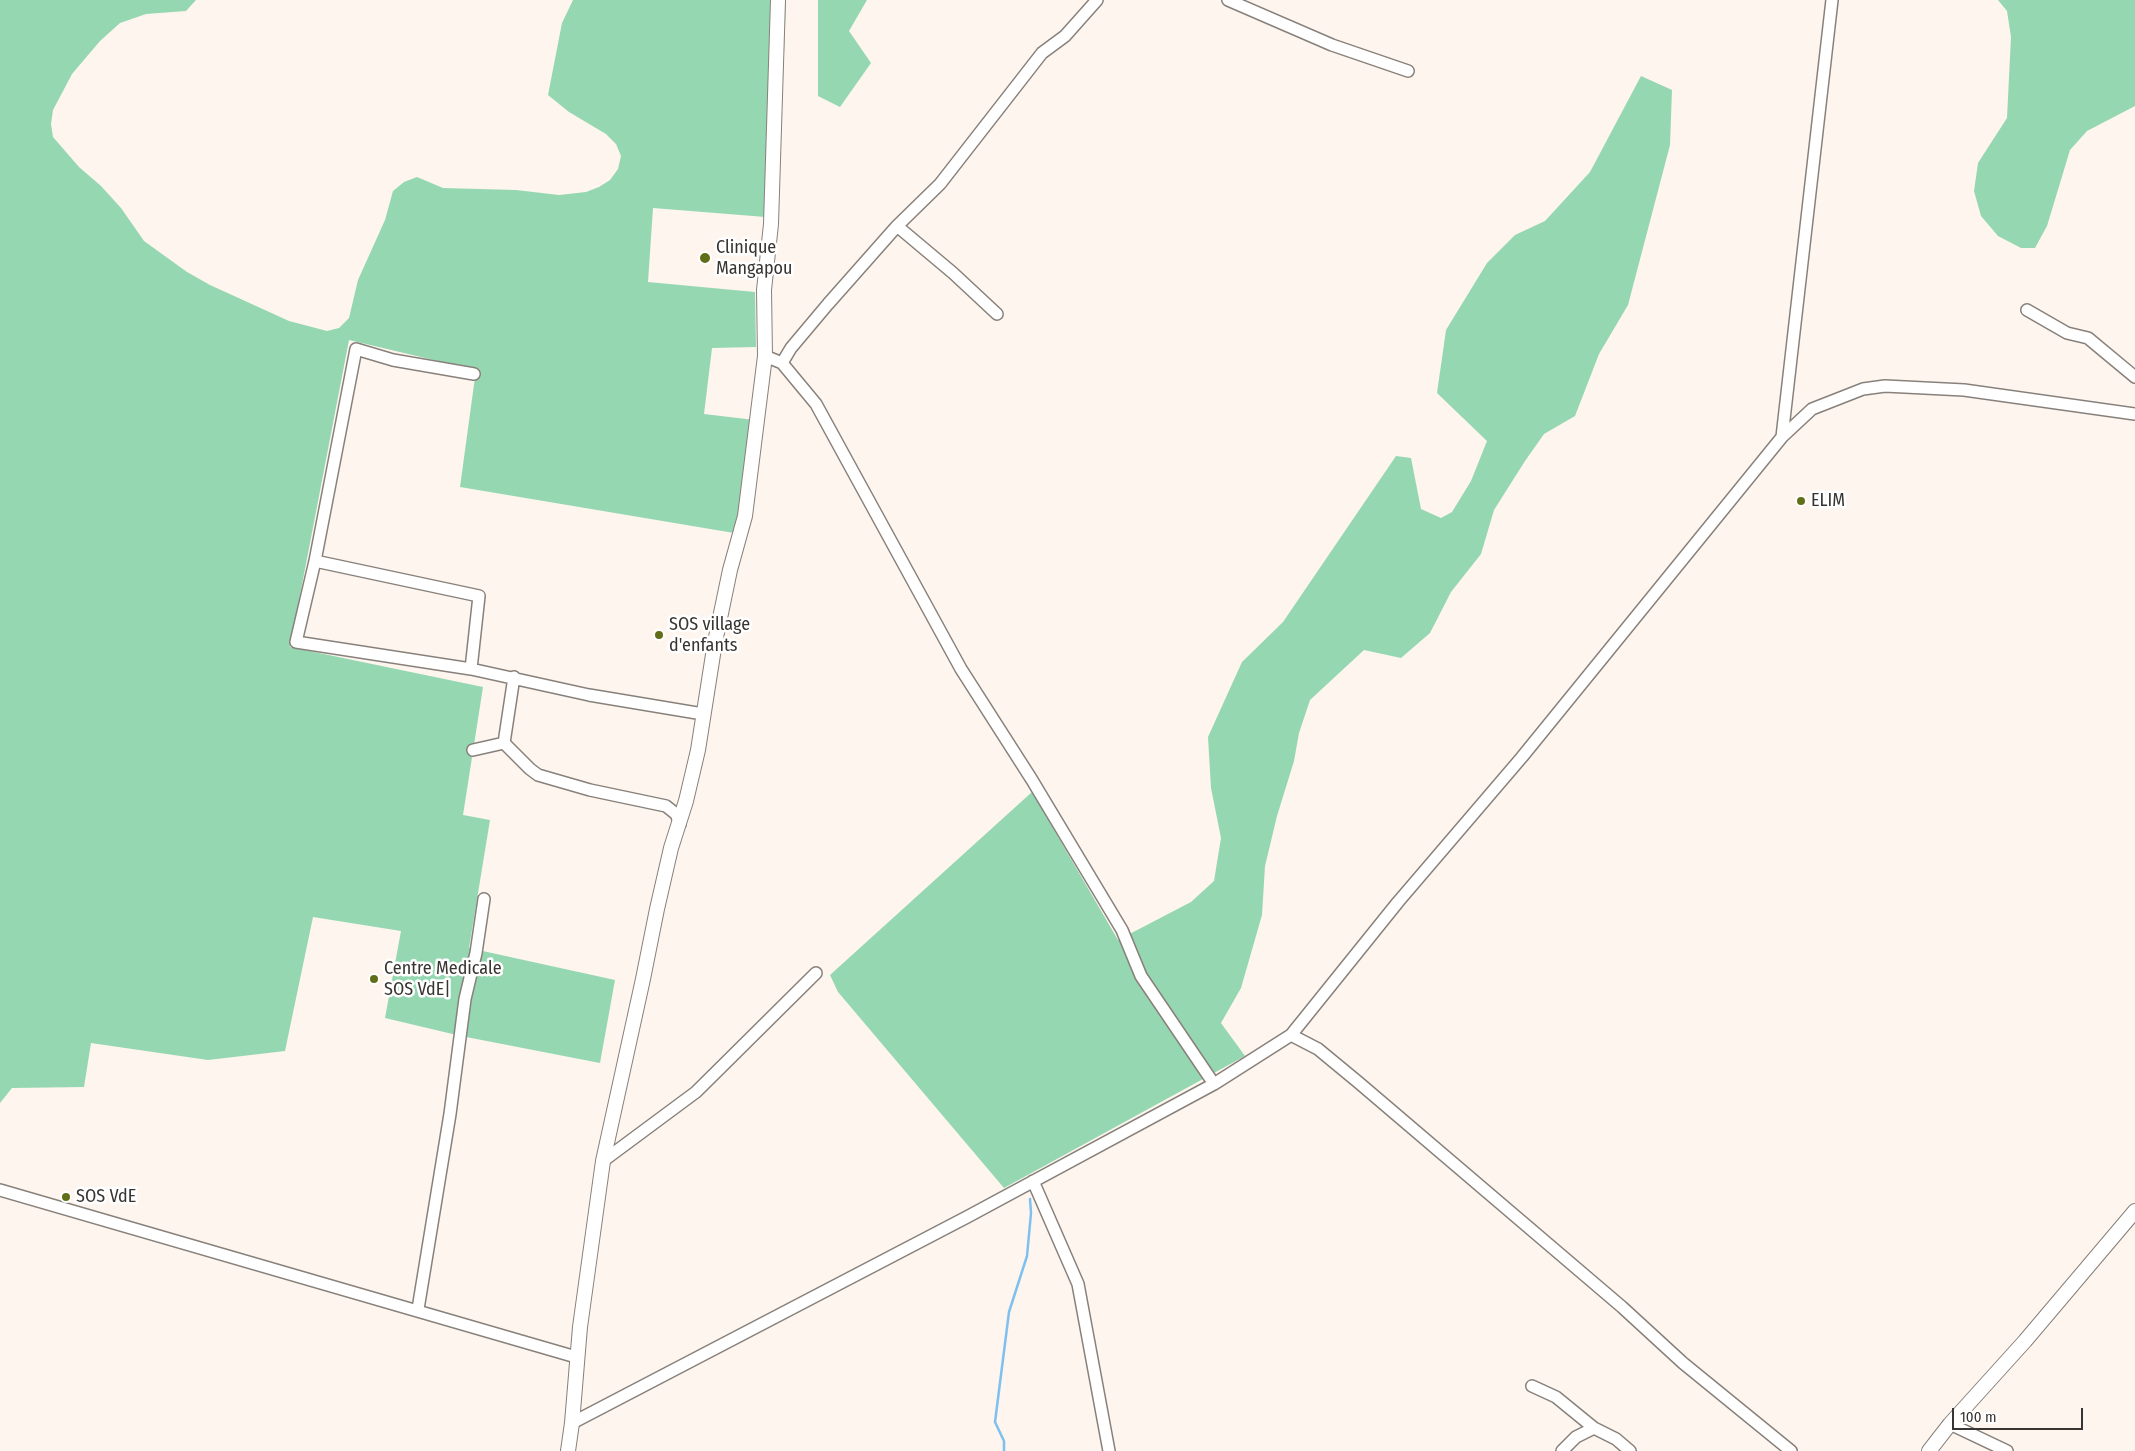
<!DOCTYPE html>
<style>
body{margin:0}
#map{position:relative;width:2135px;height:1451px;overflow:hidden;background:#fdf5ee;font-family:"Fira Sans Condensed",sans-serif}
canvas{display:block}
.scale{position:absolute;left:1952px;top:1408px;width:131px;height:22px;box-sizing:border-box;border:2px solid #373431;border-top:0;padding-left:6px;font-size:15px;line-height:18px;white-space:nowrap;color:#373431;-webkit-text-stroke:4px #fff;paint-order:stroke}
</style>
<div id="map">
<canvas width="2135" height="1451"></canvas>
<div class="scale">100 m</div>
</div>
<script>
const ctx = document.querySelector('canvas').getContext('2d');
ctx.lineJoin = 'round';
function fill(path, color) { ctx.fillStyle = color; ctx.fill(path, 'evenodd'); }
const poly = rows => new Path2D(rows.map(r => 'M' + r).join(''));
function strokePath(path, color, width, dash) { ctx.strokeStyle = color; ctx.lineWidth = width; ctx.lineCap = dash ? 'butt' : 'round'; ctx.setLineDash(dash || []); ctx.stroke(path); }
function drawText(font, color, halo, rows, align = 'center') {
  ctx.font = font + ' "Fira Sans Condensed",sans-serif'; ctx.lineWidth = 5; ctx.setLineDash([]); ctx.textBaseline = 'middle'; ctx.strokeStyle = halo; ctx.fillStyle = color; for (const [text, x, y, turn = 0] of rows) {
    ctx.save(); ctx.translate(x, y); ctx.rotate((+turn || 0) * Math.PI / 180); ctx.textAlign = isNaN(turn) ? turn : align; if (halo) ctx.strokeText(text, 0, 0); ctx.fillText(text, 0, 0); ctx.restore();
  }
}
const green = poly([
 [0,0,196,0,186,11,146,14,120,23,100,41,72,74,53,110,51,124,53,137,79,167,101,186,121,208,144,241,187,272,210,285,289,321,327,331,339,328,349,318,358,280,385,220,393,191,404,182,417,177,443,188,516,190,559,195,586,192,599,187,610,180,618,169,621,156,616,144,606,134,569,112,548,95,562,23,573,0,786,0,778,218,653,208,648,282,755,292,756,347,712,348,704,414,763,421,740,534,460,487,476,370,349,340,290,647,483,687,463,815,490,820,469,948,615,980,600,1063,461,1036,385,1018,401,931,313,917,285,1051,208,1060,91,1043,84,1087,12,1088,0,1103],
 [818,0,867,0,849,31,871,63,840,107,818,96],
 [1998,0,2135,0,2135,106,2087,131,2070,150,2047,226,2035,248,2021,248,1998,236,1981,216,1974,191,1978,163,2007,118,2011,37,2007,11],
 [1641,76,1672,90,1670,145,1628,305,1599,354,1575,416,1544,434,1525,461,1494,510,1481,554,1451,592,1430,633,1401,658,1364,650,1310,700,1299,733,1294,761,1277,816,1265,866,1262,915,1241,988,1221,1023,1245,1056,1004,1188,838,992,830,975,1032,792,1118,940,1191,902,1214,881,1221,838,1211,788,1208,737,1242,662,1283,622,1396,456,1411,458,1421,509,1441,518,1452,512,1471,481,1487,441,1437,393,1446,330,1487,263,1515,235,1545,221,1590,172]
]);
const stream = poly([
 [1004,1451,1004,1441,995,1422,1009,1312,1027,1256,1031,1213,1030,1199]
]);
const minor = poly([
 [1228,0,1332,45,1408,71],
 [897,226,953,273,997,314],
 [2027,310,2067,333,2088,338,2135,377],
 [765,356,782,363,816,404,961,669,1032,780,1122,930,1141,976,1214,1084],
 [782,363,791,348,828,304,897,226,940,184,1042,53,1065,36,1097,0],
 [474,374,393,360,356,349,315,561,296,642,471,669,589,695,703,714],
 [1782,437,1832,0],
 [315,561,479,596,471,669],
 [514,677,504,743,530,769,538,775,590,790,666,806,676,814,680,824],
 [473,750,504,743],
 [1291,1035,1318,1049,1358,1082,1622,1307,1683,1363,1791,1451],
 [603,1161,696,1092,816,973],
 [1033,1181,1078,1284,1109,1451],
 [0,1190,576,1357],
 [418,1309,450,1114,465,999,476,953,484,899],
 [1532,1386,1556,1397,1594,1428,1616,1439,1630,1451],
 [572,1423,967,1217,1214,1084,1291,1035,1398,902,1522,757,1782,437,1812,409,1863,389,1885,386,1964,390,2135,414],
 [1950,1424,2007,1451],
 [1562,1451,1576,1437,1594,1428]
]);
const major = poly([
 [568,1451,572,1423,580,1327,603,1161,643,979,657,909,671,848,686,801,698,750,715,642,730,570,745,516,765,356,764,290,771,224,778,0],
 [1929,1451,1950,1424,2025,1341,2135,1211]
]);
const markers = [
 [705,258,6,"#616e18"],
 [1801,501,5,"#616e18"],
 [659,635,5,"#616e18"],
 [374,979,5,"#616e18"],
 [66,1197,5,"#616e18"]
];
const poiNames = [
 ["Clinique",716,248],
 ["Mangapou",716,269],
 ["ELIM",1811,501],
 ["SOS village",669,625],
 ["d'enfants",669,646],
 ["Centre Medicale",384,969],
 ["SOS VdE|",384,990],
 ["SOS VdE",76,1197]
];
fill(green, '#95d7b1');
strokePath(stream, '#7ec0ef', 2.5);
strokePath(minor, '#88817b', 14);
strokePath(major, '#88817b', 16);
strokePath(minor, '#fff', 11);
strokePath(major, '#fff', 14);
for (const [x, y, r, color] of markers) { const dot = new Path2D(); dot.arc(x, y, r, 0, 2 * Math.PI); ctx.fillStyle = color; ctx.fill(dot); strokePath(dot, '#fff', 2); }
drawText('18px', '#373431', '#fff', poiNames, 'left');
</script>
